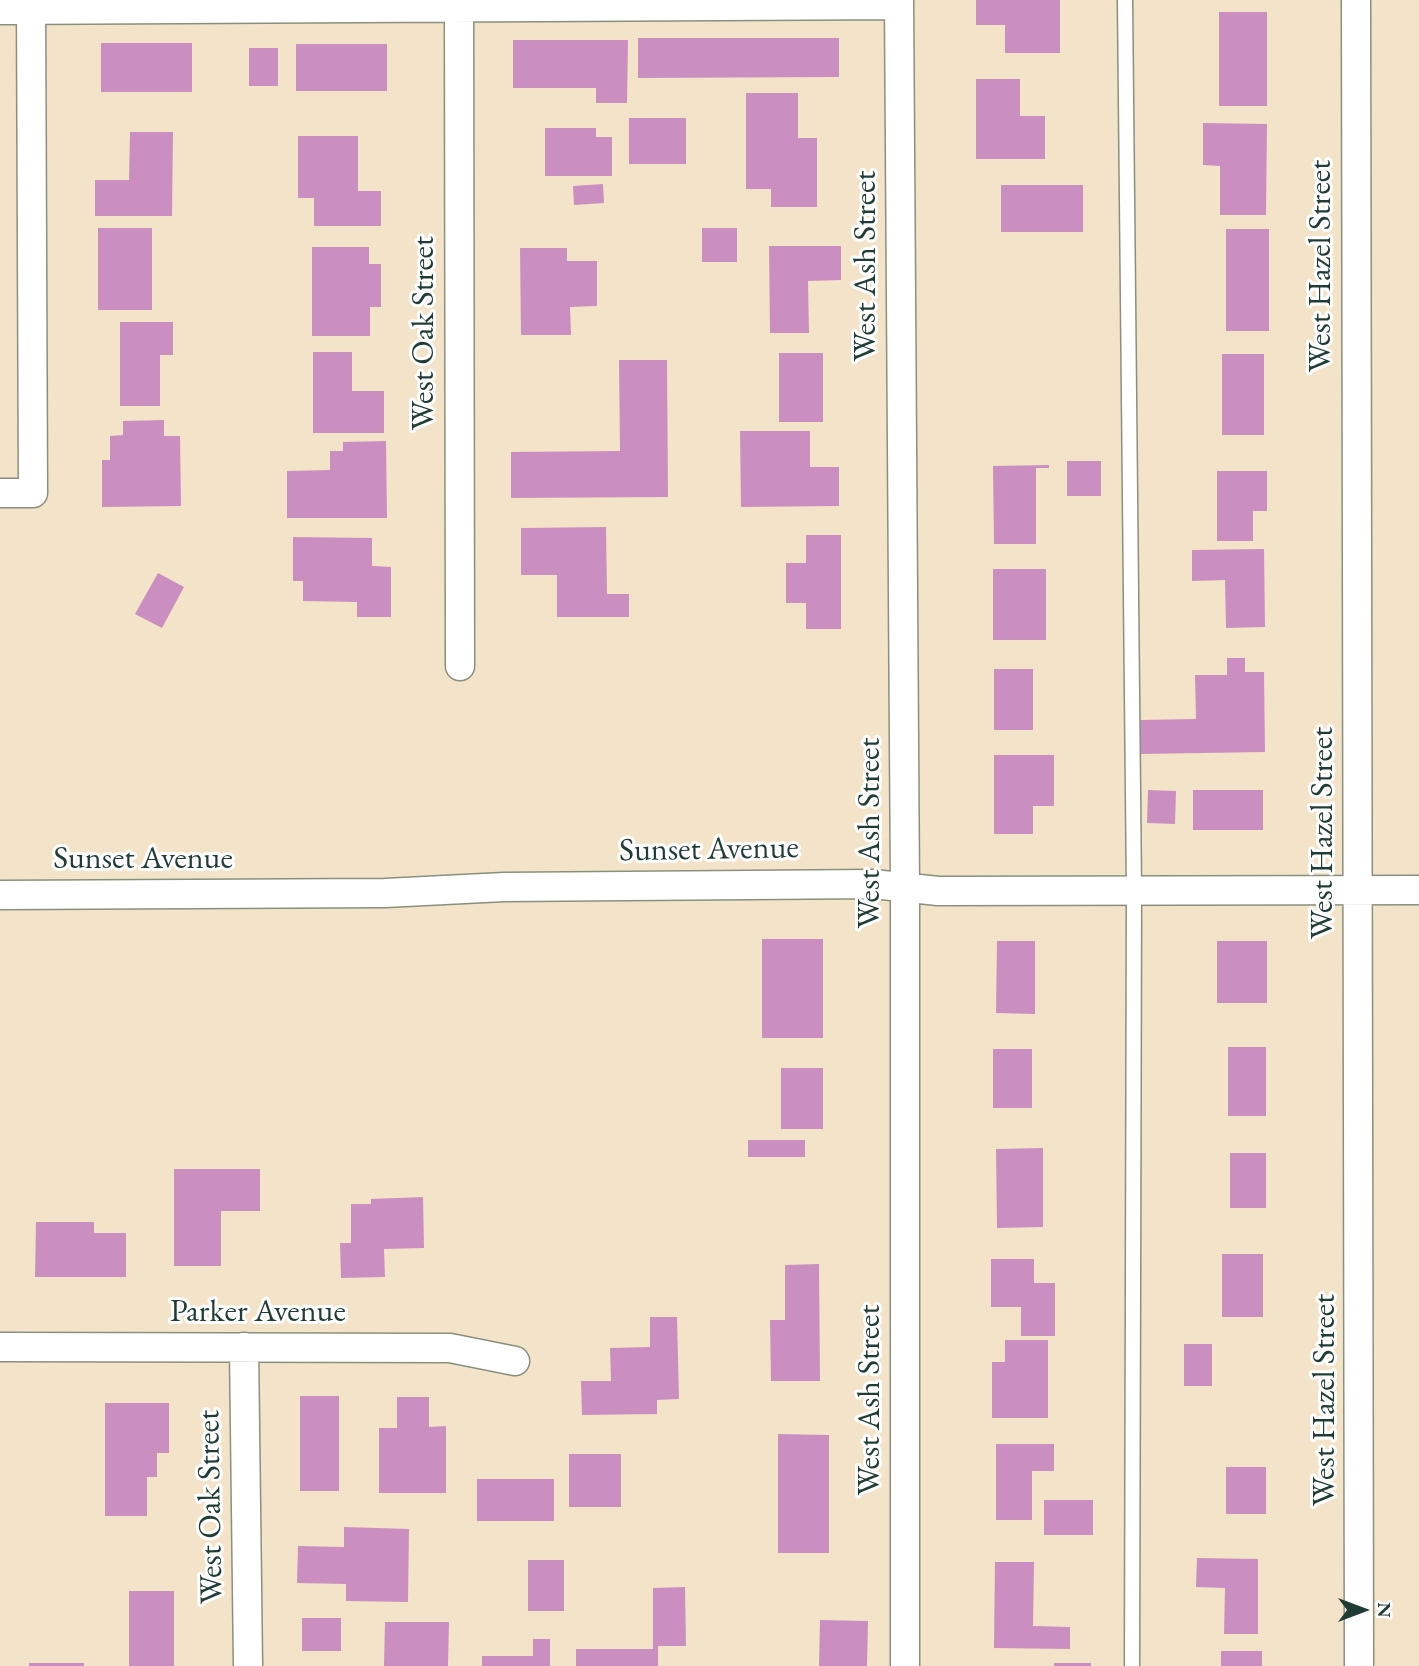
<!DOCTYPE html>
<style>
body{margin:0}
#map{position:relative;width:1419px;height:1666px;overflow:hidden;background:#f3e3c9;font-family:"EB Garamond",serif}
canvas{display:block}
.north{position:absolute;left:1328px;top:1575px;width:70px;height:70px;-webkit-text-stroke:5px #fff;paint-order:stroke;rotate:90deg;font-size:19px;font-weight:700;line-height:28px;text-align:center;color:#1f3d34}
.north::after{content:'';display:block;margin:auto;width:24px;height:32px;background:#1f3d34;clip-path:polygon(50% 0,100% 100%,50% 72%,0 100%)}
</style>
<div id="map">
<canvas width="1419" height="1666"></canvas>
<div class="north">N</div>
</div>
<script>
const ctx = document.querySelector('canvas').getContext('2d');
ctx.lineJoin = 'round';
function fill(path, color) { ctx.fillStyle = color; ctx.fill(path, 'evenodd'); }
const poly = rows => new Path2D(rows.map(r => 'M' + r).join(''));
function strokePath(path, color, width, dash) { ctx.strokeStyle = color; ctx.lineWidth = width; ctx.lineCap = dash ? 'butt' : 'round'; ctx.setLineDash(dash || []); ctx.stroke(path); }
function drawText(font, color, halo, rows, align = 'center') {
  ctx.font = font + ' "EB Garamond",serif'; ctx.lineWidth = 6; ctx.setLineDash([]); ctx.textBaseline = 'middle'; ctx.strokeStyle = halo; ctx.fillStyle = color; for (const [text, x, y, turn = 0] of rows) {
    ctx.save(); ctx.translate(x, y); ctx.rotate((+turn || 0) * Math.PI / 180); ctx.textAlign = isNaN(turn) ? turn : align; if (halo) ctx.strokeText(text, 0, 0); ctx.fillText(text, 0, 0); ctx.restore();
  }
}
const building = poly([
 [976,0,1060,0,1060,53,1005,53,1005,25,976,25],
 [1219,12,1267,12,1267,106,1219,106],
 [638,38,839,38,839,77,638,78],
 [513,40,628,40,627,103,596,103,596,88,513,88],
 [101,43,192,43,192,92,101,92],
 [296,44,387,44,387,91,296,91],
 [249,48,278,48,278,86,249,86],
 [976,79,1020,79,1020,116,1045,116,1045,159,976,159],
 [746,93,798,93,798,138,817,138,817,207,771,207,771,189,746,189],
 [629,118,686,118,686,164,629,164],
 [1203,123,1267,124,1266,215,1220,215,1220,166,1203,165],
 [545,128,596,128,596,137,612,137,612,176,545,176],
 [130,132,173,132,172,216,95,216,95,180,129,180],
 [298,136,358,136,358,191,381,191,381,226,314,226,314,198,298,198],
 [603,184,604,203,574,205,573,186],
 [1001,185,1083,185,1083,232,1001,232],
 [98,228,152,228,152,310,98,310],
 [702,228,737,228,737,262,702,262],
 [1226,229,1269,229,1269,331,1226,331],
 [769,246,841,246,841,280,808,281,809,333,770,333],
 [312,247,369,247,369,264,381,264,381,307,370,307,370,336,312,336],
 [520,248,567,248,567,261,597,261,597,306,570,307,571,335,521,335],
 [120,322,173,322,173,355,160,355,160,406,120,406],
 [313,352,352,352,352,391,384,391,384,433,313,433],
 [779,353,823,353,823,422,779,422],
 [1222,354,1264,354,1264,435,1222,435],
 [619,360,667,360,668,497,511,498,511,452,620,451],
 [164,420,164,436,180,436,181,506,102,507,102,460,110,460,110,436,123,435,123,421],
 [740,431,810,431,810,467,839,467,839,506,741,507],
 [386,441,387,518,287,518,287,471,330,470,330,451,343,451,343,442],
 [1067,461,1101,461,1101,496,1067,496],
 [1049,465,1049,468,1036,468,1036,544,994,544,993,466],
 [1217,471,1267,471,1267,511,1253,511,1253,541,1217,541],
 [606,527,607,594,629,594,629,617,557,617,557,575,521,575,521,528],
 [806,535,841,535,841,629,806,629,806,603,786,603,786,563,806,563],
 [293,537,372,538,372,566,391,567,391,617,357,617,357,602,303,601,303,581,293,581],
 [1264,549,1265,627,1226,628,1225,580,1192,581,1192,550],
 [993,569,1046,569,1046,640,993,640],
 [158,573,184,587,162,628,135,614],
 [1227,658,1245,658,1245,672,1264,672,1265,752,1140,754,1140,720,1196,719,1195,675,1227,675],
 [994,669,1033,669,1033,730,994,730],
 [994,755,1054,755,1054,806,1033,806,1033,834,994,834],
 [1148,790,1176,791,1175,824,1147,823],
 [1193,790,1263,790,1263,830,1193,830],
 [762,939,823,939,823,1038,762,1038],
 [997,941,1035,941,1035,1014,996,1013],
 [1217,941,1267,941,1267,1003,1217,1003],
 [1228,1047,1266,1047,1266,1116,1228,1116],
 [993,1049,1032,1049,1032,1108,993,1108],
 [781,1068,823,1068,823,1129,781,1129],
 [748,1140,805,1140,805,1157,748,1157],
 [1043,1148,1043,1227,997,1228,996,1149],
 [1230,1153,1266,1153,1266,1208,1230,1208],
 [174,1169,260,1169,260,1211,221,1211,221,1266,174,1266],
 [423,1197,424,1248,384,1249,385,1277,341,1278,340,1243,351,1243,351,1204,371,1204,371,1199],
 [36,1222,94,1222,94,1233,126,1233,126,1277,35,1277],
 [1222,1254,1263,1254,1263,1317,1222,1317],
 [991,1259,1034,1259,1034,1283,1055,1283,1055,1336,1021,1336,1021,1307,991,1307],
 [819,1264,820,1381,771,1381,770,1320,785,1320,785,1265],
 [650,1317,677,1317,679,1399,657,1400,657,1414,582,1415,581,1381,611,1381,610,1348,650,1347],
 [1005,1340,1048,1340,1048,1418,992,1418,992,1362,1005,1362],
 [1184,1344,1212,1344,1212,1386,1184,1386],
 [300,1396,339,1396,339,1491,300,1491],
 [397,1397,429,1397,429,1427,446,1426,446,1493,379,1493,379,1428,397,1428],
 [105,1403,169,1403,169,1453,157,1453,157,1477,147,1477,147,1516,105,1516],
 [778,1434,829,1435,829,1553,778,1553],
 [996,1444,1054,1444,1054,1471,1032,1471,1032,1520,996,1520],
 [569,1454,621,1454,621,1507,569,1507],
 [1226,1467,1266,1467,1266,1514,1226,1514],
 [477,1479,554,1479,554,1521,477,1521],
 [1044,1500,1093,1500,1093,1535,1044,1535],
 [344,1527,409,1529,408,1602,346,1601,346,1584,297,1583,298,1546,344,1547],
 [1197,1558,1258,1559,1258,1634,1224,1634,1225,1588,1196,1587],
 [528,1560,564,1560,564,1611,528,1611],
 [995,1562,1034,1562,1033,1626,1070,1627,1070,1649,994,1648],
 [685,1587,686,1646,658,1646,658,1666,576,1666,576,1649,653,1649,653,1588],
 [129,1591,174,1591,174,1666,129,1666],
 [302,1618,341,1618,341,1651,302,1651],
 [820,1620,868,1621,867,1666,819,1666],
 [385,1622,449,1622,448,1666,384,1666],
 [533,1639,550,1639,550,1666,482,1666,482,1656,533,1656],
 [1221,1651,1262,1651,1262,1666,1221,1666],
 [29,1663,84,1663,84,1666,29,1666],
 [1054,1663,1091,1663,1091,1666,1054,1666]
]);
const lane = poly([
 [1125,0,1134,890,1132,1666]
]);
const street = poly([
 [459,0,460,666],
 [899,0,905,888,905,1666],
 [1356,0,1359,1666],
 [0,10,899,5],
 [0,493,33,493,31,0],
 [0,895,385,893,504,887,873,884,938,891,1419,890],
 [0,1347,450,1348,515,1361],
 [244,1347,248,1666]
]);
const streetNames = [
 ["West Ash Street",866,266,-90],
 ["West Hazel Street",1321,266,-90],
 ["West Oak Street",424,333,-90],
 ["West Ash Street",870,833,-90],
 ["West Hazel Street",1323,833,-90],
 ["Sunset Avenue",709,850,-1],
 ["Sunset Avenue",143,859],
 ["Parker Avenue",258,1312],
 ["West Ash Street",870,1400,-90],
 ["West Hazel Street",1325,1400,-90],
 ["West Oak Street",211,1507,-91]
];
fill(building, '#ca8fc0');
strokePath(lane, '#89907e', 17);
strokePath(street, '#89907e', 31);
strokePath(lane, '#fff', 14);
strokePath(street, '#fff', 28);
drawText('32px', '#1f3d34', '#fff', streetNames);
</script>
